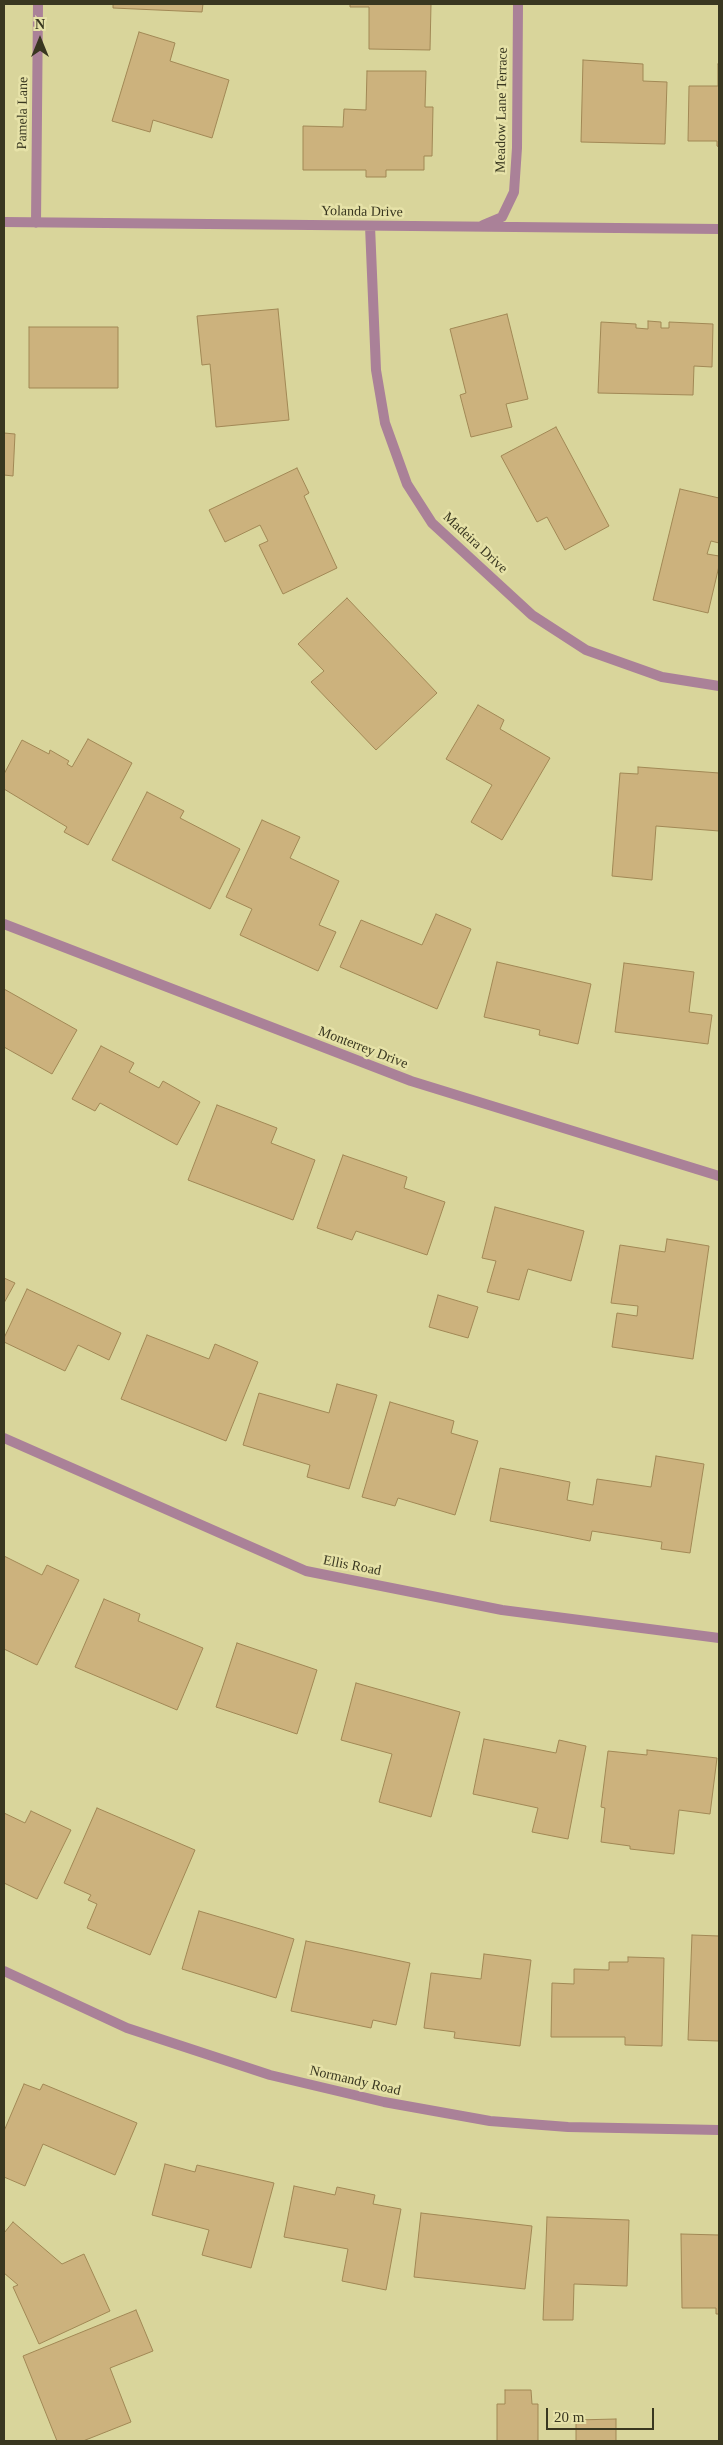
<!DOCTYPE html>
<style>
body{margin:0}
#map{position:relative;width:723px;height:2445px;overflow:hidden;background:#d9d59b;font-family:"Times New Roman",serif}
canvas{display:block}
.frame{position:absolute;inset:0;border:5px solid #393720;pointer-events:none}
.north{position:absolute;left:15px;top:15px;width:50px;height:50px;-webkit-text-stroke:4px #e6e2a8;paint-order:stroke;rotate:0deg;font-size:14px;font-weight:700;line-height:20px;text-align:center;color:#393720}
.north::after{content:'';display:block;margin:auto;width:18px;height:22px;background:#393720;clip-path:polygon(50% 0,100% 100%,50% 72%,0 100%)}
.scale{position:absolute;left:546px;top:2408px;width:108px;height:22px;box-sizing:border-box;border:2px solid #393720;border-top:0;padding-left:6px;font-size:15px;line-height:18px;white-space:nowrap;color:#393720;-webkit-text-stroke:4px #e6e2a8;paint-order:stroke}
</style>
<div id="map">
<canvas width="723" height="2445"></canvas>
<div class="frame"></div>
<div class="north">N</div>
<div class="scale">20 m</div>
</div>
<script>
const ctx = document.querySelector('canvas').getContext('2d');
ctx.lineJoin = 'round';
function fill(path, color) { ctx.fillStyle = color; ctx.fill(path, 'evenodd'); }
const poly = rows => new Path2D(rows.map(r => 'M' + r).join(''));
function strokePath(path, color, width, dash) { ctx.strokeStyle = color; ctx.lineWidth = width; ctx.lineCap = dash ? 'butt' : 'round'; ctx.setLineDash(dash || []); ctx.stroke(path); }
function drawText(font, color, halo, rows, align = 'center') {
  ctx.font = font + ' "Times New Roman",serif'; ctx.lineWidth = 5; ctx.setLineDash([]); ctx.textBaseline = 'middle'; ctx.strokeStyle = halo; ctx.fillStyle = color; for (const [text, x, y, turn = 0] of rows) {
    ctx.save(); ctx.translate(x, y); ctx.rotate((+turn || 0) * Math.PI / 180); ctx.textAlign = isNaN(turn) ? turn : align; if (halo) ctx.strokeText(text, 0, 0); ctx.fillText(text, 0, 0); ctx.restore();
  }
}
const building = poly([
 [113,4,203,4,202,12,113,8,113,4],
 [350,4,431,4,430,50,369,49,369,7,350,7,350,4],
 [139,32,175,43,170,61,229,80,212,138,153,120,150,132,112,121,139,32],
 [583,60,643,64,643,81,667,82,665,144,581,142,583,60],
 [718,64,719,64,719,147,717,146,717,141,688,141,689,86,718,86,718,64],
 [367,71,426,71,425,107,433,107,432,156,424,156,424,170,386,170,386,177,366,177,366,170,303,170,303,126,343,127,344,109,366,110,367,71],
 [278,309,289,420,216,427,210,364,202,365,197,316,278,309],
 [507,314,528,399,506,404,512,427,471,437,460,395,466,393,450,329,507,314],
 [648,321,661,322,661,328,669,328,669,322,713,324,712,367,694,366,693,395,598,393,601,322,636,324,636,328,648,329,648,321],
 [29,327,118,327,118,388,29,388,29,327],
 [556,427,609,526,565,550,547,517,537,522,501,456,556,427],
 [4,433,15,434,13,476,4,475,4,433],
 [297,468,309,493,304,496,337,568,283,594,259,545,268,541,260,525,225,542,209,510,297,468],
 [680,489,719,498,719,543,711,541,707,554,719,556,719,566,708,613,653,600,680,489],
 [347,598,437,693,376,750,311,682,324,671,298,644,347,598],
 [478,705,504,720,500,729,550,758,502,840,471,822,492,785,446,759,478,705],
 [88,739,132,763,88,845,64,832,67,827,4,789,4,774,22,740,49,754,50,750,69,761,67,764,72,767,88,739],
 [638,767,719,773,719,831,656,826,652,880,612,876,620,773,638,774,638,767],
 [147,792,184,811,180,818,240,849,210,909,112,860,147,792],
 [262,820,300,837,290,858,339,881,319,925,336,932,318,971,240,935,252,909,226,897,262,820],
 [436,914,471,929,437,1009,340,967,361,920,422,945,436,914],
 [497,962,591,984,578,1044,539,1035,540,1030,484,1017,497,962],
 [624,963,694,972,689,1012,712,1015,708,1044,615,1032,624,963],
 [4,989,77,1030,52,1074,4,1047,4,989],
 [101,1046,134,1063,129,1072,159,1088,163,1081,200,1102,177,1145,100,1103,95,1111,72,1099,101,1046],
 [217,1105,277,1128,271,1143,315,1160,293,1220,188,1180,217,1105],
 [343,1155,407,1177,404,1188,445,1202,427,1255,356,1231,352,1240,317,1228,343,1155],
 [495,1207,584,1231,571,1281,528,1269,519,1300,487,1292,496,1261,482,1258,495,1207],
 [667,1239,709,1246,693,1359,612,1347,617,1313,637,1316,638,1306,611,1303,620,1245,665,1252,667,1239],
 [4,1278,15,1283,4,1303,4,1278],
 [27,1289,121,1333,109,1360,78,1345,65,1371,4,1342,4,1338,27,1289],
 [438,1295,478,1307,468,1338,429,1327,438,1295],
 [147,1335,209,1359,215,1344,258,1362,226,1441,121,1399,147,1335],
 [337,1384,377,1395,349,1489,307,1477,310,1465,243,1445,259,1393,329,1413,337,1384],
 [390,1402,454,1421,451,1433,478,1441,455,1515,398,1498,395,1506,362,1497,390,1402],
 [656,1456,704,1464,690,1553,661,1549,662,1542,592,1531,590,1541,490,1521,500,1468,570,1482,567,1500,593,1505,597,1479,651,1487,656,1456],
 [4,1556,42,1575,47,1565,79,1580,37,1665,4,1649,4,1556],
 [104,1599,140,1614,138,1621,203,1648,177,1710,75,1667,104,1599],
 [237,1643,317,1670,297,1734,216,1707,237,1643],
 [356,1683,460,1712,431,1817,379,1802,392,1754,341,1740,356,1683],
 [484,1739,556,1753,559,1740,586,1746,568,1839,532,1832,538,1808,473,1794,484,1739],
 [647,1750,717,1758,710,1814,679,1810,674,1854,630,1849,630,1846,601,1842,605,1808,601,1807,608,1751,647,1755,647,1750],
 [97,1808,195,1850,150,1955,87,1928,97,1904,88,1900,91,1895,64,1883,97,1808],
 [31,1811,71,1830,37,1899,4,1883,4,1813,25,1823,31,1811],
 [199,1911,294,1939,276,1998,182,1969,199,1911],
 [692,1935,719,1936,719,2041,688,2040,692,1935],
 [306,1941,410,1963,396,2025,373,2020,371,2028,291,2011,306,1941],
 [484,1954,531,1960,520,2046,454,2038,455,2032,424,2028,431,1973,481,1979,484,1954],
 [628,1957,664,1958,662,2046,625,2045,625,2037,551,2037,552,1983,574,1984,574,1969,609,1970,609,1962,628,1962,628,1957],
 [24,2084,40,2090,43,2084,137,2123,115,2175,43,2144,25,2186,4,2177,4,2131,24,2084],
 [165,2164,195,2172,197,2165,274,2183,251,2268,202,2255,209,2230,152,2215,165,2164],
 [294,2186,335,2195,337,2187,375,2195,373,2204,401,2209,386,2290,342,2281,348,2249,284,2237,294,2186],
 [421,2213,532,2226,525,2289,414,2277,421,2213],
 [547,2217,629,2220,627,2286,574,2284,573,2320,543,2320,547,2217],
 [13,2222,62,2264,84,2254,110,2311,39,2344,13,2287,18,2285,4,2273,4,2233,13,2222],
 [681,2234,719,2235,719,2314,716,2314,716,2308,682,2308,681,2234],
 [136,2310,153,2351,110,2368,131,2422,83,2441,57,2441,23,2356,136,2310],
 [505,2390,531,2390,532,2404,538,2404,538,2441,497,2441,497,2404,505,2404,505,2390],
 [616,2419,616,2441,576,2441,576,2420,616,2419]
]);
const street = poly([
 [4,222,719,229],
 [36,223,38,4],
 [483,225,502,217,514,192,517,148,518,4],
 [370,226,376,370,385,423,407,484,432,523,532,615,586,650,662,677,719,686],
 [4,924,411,1081,719,1176],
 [4,1438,306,1571,502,1610,719,1638],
 [4,1971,127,2028,270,2075,384,2102,490,2121,568,2127,719,2130]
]);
const streetNames = [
 ["Meadow Lane Terrace",502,110,-89],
 ["Pamela Lane",23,113,-89],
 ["Yolanda Drive",362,212,1],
 ["Madeira Drive",475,543,43],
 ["Monterrey Drive",363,1048,21],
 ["Ellis Road",352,1566,11],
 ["Normandy Road",355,2081,13]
];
fill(building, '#ccb27d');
strokePath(building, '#a18855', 1);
strokePath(street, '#aa8198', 10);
drawText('14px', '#393720', '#e6e2a8', streetNames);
</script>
